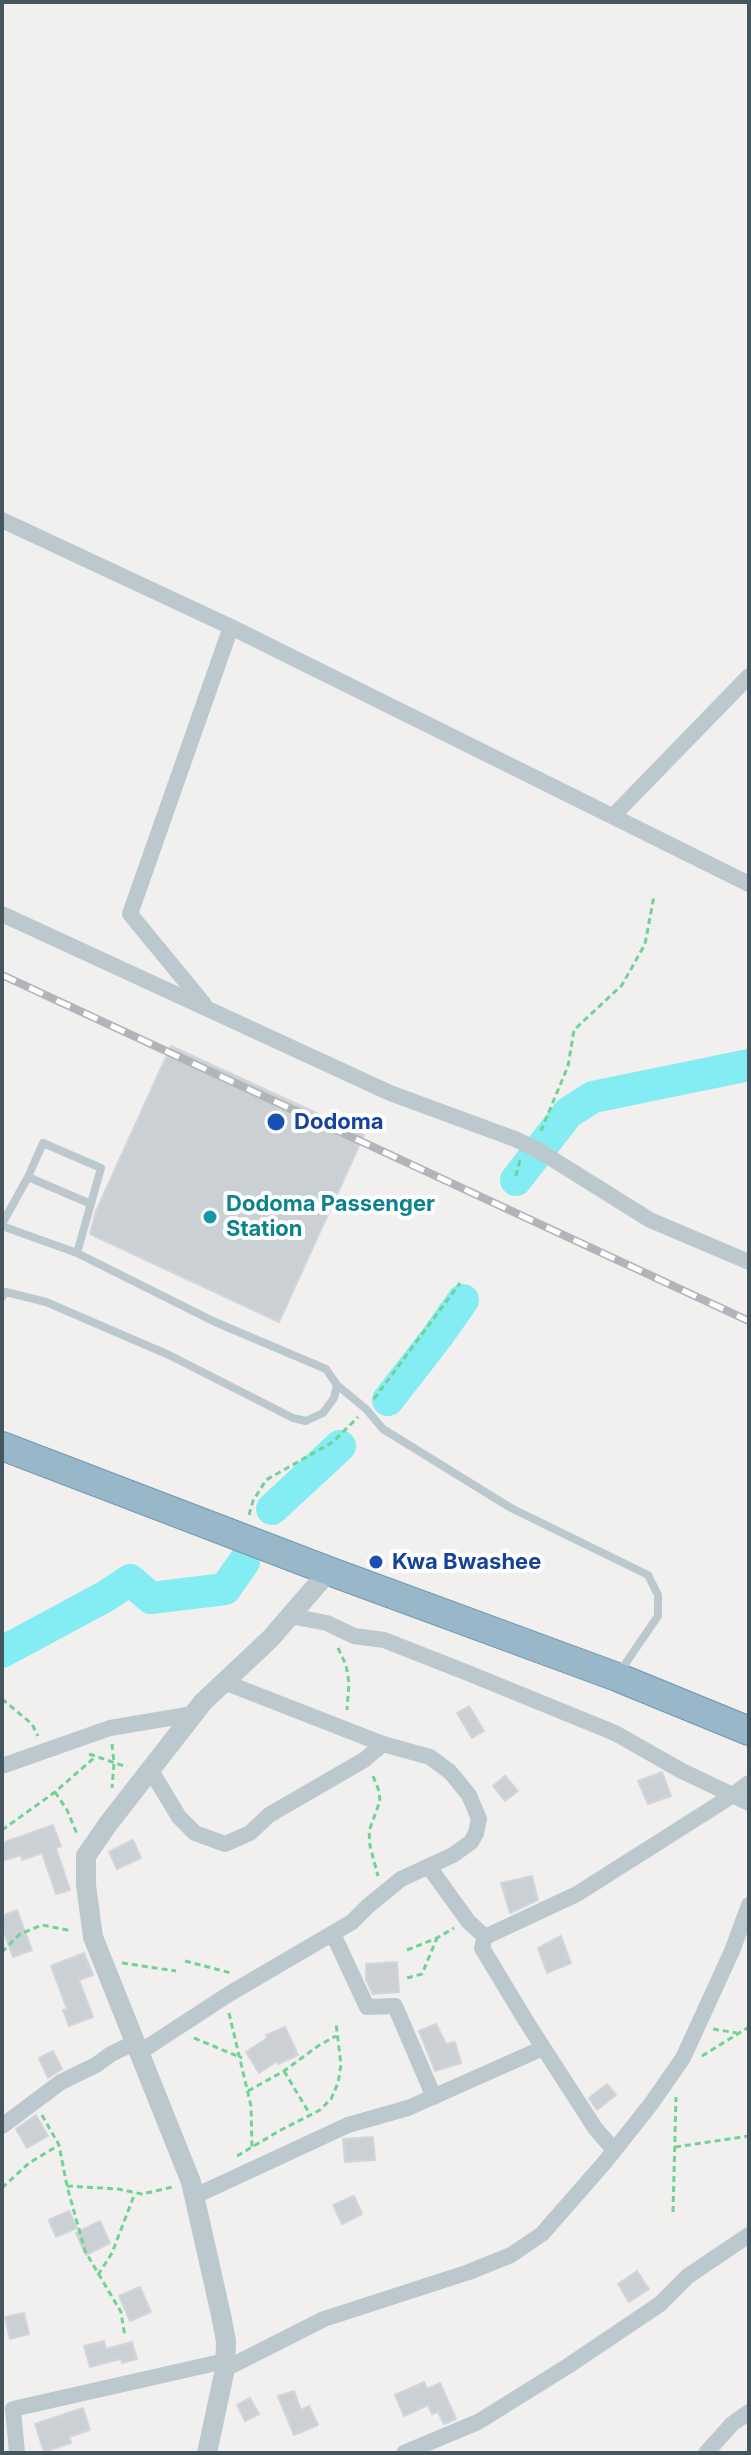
<!DOCTYPE html>
<style>
body{margin:0}
#map{position:relative;width:751px;height:2455px;overflow:hidden;background:#f2efef;font-family:Inter,sans-serif}
canvas{display:block}
.frame{position:absolute;inset:0;border:4px solid #45565e;pointer-events:none}
</style>
<div id="map">
<canvas width="751" height="2455"></canvas>
<div class="frame"></div>
</div>
<script>
const ctx = document.querySelector('canvas').getContext('2d');
ctx.lineJoin = 'round';
const poly = rows => new Path2D(rows.map(r => 'M' + r).join(''));
function strokePath(path, color, width, dash) { ctx.strokeStyle = color; ctx.lineWidth = width; ctx.lineCap = dash ? 'butt' : 'round'; ctx.setLineDash(dash || []); ctx.stroke(path); }
function fill(path, color) { ctx.fillStyle = color; ctx.fill(path, 'evenodd'); }
function drawText(font, color, halo, rows, align = 'center') {
  ctx.font = font + ' Inter,sans-serif'; ctx.lineWidth = 8; ctx.setLineDash([]); ctx.textBaseline = 'middle'; ctx.strokeStyle = halo; ctx.fillStyle = color; for (const [text, x, y, turn = 0] of rows) {
    ctx.save(); ctx.translate(x, y); ctx.rotate((+turn || 0) * Math.PI / 180); ctx.textAlign = isNaN(turn) ? turn : align; if (halo) ctx.strokeText(text, 0, 0); ctx.fillText(text, 0, 0); ctx.restore();
  }
}
const river = poly([
 [516,1180,568,1113,593,1097,749,1065],
 [388,1400,437,1337,463,1300],
 [272,1509,340,1446],
 [2,1652,106,1596,130,1580,151,1598,225,1589,244,1562]
]);
const building = poly([
 [171,1046,364,1135,279,1322,90,1234,96,1211,171,1046],
 [469,1706,484,1731,472,1738,457,1713,469,1706],
 [662,1772,671,1796,648,1804,638,1781,662,1772],
 [505,1776,518,1791,505,1801,493,1786,505,1776],
 [53,1825,61,1846,56,1848,70,1890,56,1894,42,1853,22,1860,21,1855,2,1861,2,1843,53,1825],
 [133,1840,141,1858,117,1869,109,1852,133,1840],
 [532,1876,538,1900,510,1913,501,1883,532,1876],
 [17,1910,32,1950,13,1957,2,1928,2,1916,17,1910],
 [561,1936,571,1963,547,1973,538,1948,561,1936],
 [84,1953,93,1975,79,1980,93,2017,69,2026,63,2010,67,2009,51,1966,84,1953],
 [397,1962,399,1992,373,1994,366,1980,366,1964,397,1962],
 [436,2024,446,2044,455,2042,461,2063,435,2071,419,2031,436,2024],
 [285,2027,298,2055,278,2064,277,2061,259,2073,246,2052,267,2038,266,2035,285,2027],
 [53,2051,62,2069,48,2078,39,2058,53,2051],
 [607,2084,616,2095,597,2110,589,2098,607,2084],
 [36,2115,48,2136,27,2148,16,2129,36,2115],
 [373,2137,375,2160,345,2162,343,2139,373,2137],
 [354,2196,362,2214,342,2224,333,2205,354,2196],
 [69,2211,77,2228,56,2237,49,2220,69,2211],
 [100,2221,110,2243,86,2255,76,2233,100,2221],
 [637,2271,649,2289,629,2302,618,2284,637,2271],
 [140,2287,151,2312,130,2321,119,2296,140,2287],
 [24,2313,29,2334,10,2339,5,2317,24,2313],
 [104,2341,106,2349,132,2342,137,2359,122,2363,121,2359,90,2367,84,2346,104,2341],
 [424,2382,427,2389,440,2383,456,2419,444,2424,438,2412,432,2414,428,2405,404,2416,395,2395,424,2382],
 [294,2391,301,2410,309,2406,318,2425,294,2435,278,2396,294,2391],
 [250,2398,259,2414,245,2421,237,2405,250,2398],
 [83,2408,90,2430,69,2437,71,2443,44,2452,35,2424,83,2408]
]);
const path = poly([
 [541,1131,568,1066,574,1030,622,985,645,944,654,896],
 [516,1176,520,1160],
 [374,1399,460,1283],
 [249,1515,253,1501,266,1480,333,1442,358,1417],
 [338,1648,346,1665,349,1683,347,1710],
 [2,1699,32,1724,38,1736],
 [112,1744,114,1763,112,1788],
 [89,1754,127,1767],
 [373,1776,379,1791,380,1801,369,1831,370,1846,378,1876],
 [55,1792,67,1810,77,1834],
 [2,1830,55,1792,95,1757],
 [407,1950,437,1938,454,1928],
 [2,1952,20,1934,42,1925,72,1931],
 [185,1961,231,1973],
 [122,1963,176,1971],
 [407,1978,422,1974,437,1938],
 [229,2013,251,2106,252,2147],
 [713,2029,737,2033],
 [194,2038,242,2058],
 [702,2056,749,2027],
 [284,2071,311,2116],
 [248,2091,284,2071,318,2046,336,2036],
 [42,2115,59,2145,67,2186,85,2251,121,2312,125,2337],
 [675,2147,749,2136],
 [237,2156,279,2131,320,2110,331,2099,338,2083,341,2065,336,2023],
 [67,2186,118,2189,142,2194,173,2187],
 [2,2188,29,2163,59,2145],
 [673,2212,676,2097],
 [98,2275,112,2253,135,2193]
]);
const service = poly([
 [28,1177,91,1204],
 [2,1224,28,1177,43,1143,101,1168,77,1253],
 [2,1226,77,1253,215,1322,326,1369,337,1385,334,1398,323,1413,306,1421,293,1418,169,1355,46,1302,6,1292,2,1297],
 [337,1385,366,1409,383,1429,511,1508,648,1575,658,1595,658,1616,619,1673]
]);
const minor = poly([
 [2,520,231,627,749,884],
 [613,816,749,676],
 [2,914,390,1093,515,1139,538,1150,650,1220,749,1262],
 [204,1004,130,914,231,627],
 [290,1616,327,1623,354,1636,384,1640,468,1673,615,1733,682,1771,749,1803],
 [2,1766,110,1728,193,1714],
 [150,1769,179,1817,195,1833,225,1844,250,1833,269,1815,364,1760,383,1744],
 [429,1867,468,1921,485,1937],
 [333,1934,367,2007,395,2006,434,2097],
 [140,2052,229,1994,352,1922,368,1906,401,1879,453,1855,471,1842,476,1833,479,1819,469,1795,450,1772,430,1757,383,1744,224,1682],
 [2,2126,61,2082,96,2065,111,2054,136,2042],
 [614,2150,595,2128,526,2021,482,1948,485,1937,577,1894,733,1795,749,1783],
 [195,2196,348,2125,408,2108,543,2048],
 [225,2369,324,2319,469,2272,511,2255,542,2234,605,2162,651,2104,683,2058,732,1951,749,1905],
 [17,2453,13,2409,225,2361],
 [404,2453,478,2422,568,2366,660,2304,688,2276,749,2235],
 [706,2453,732,2424,749,2412]
]);
const tertiary = poly([
 [207,2453,225,2369,226,2341,221,2315,191,2182,93,1937,86,1885,86,1856,108,1824,203,1702,270,1639,329,1571]
]);
const trunk = poly([
 [2,1446,329,1571,617,1677,749,1731]
]);
const rail = poly([
 [2,975,749,1321]
]);
const markers = [
 [276,1122,10,"#1a4fb4"],
 [210,1217,8,"#0f9aa8"],
 [376,1562,8,"#1a4fb4"]
];
const transitNames = [
 ["Dodoma",294,1122],
 ["Kwa Bwashee",392,1562]
];
const cultureNames = [
 ["Dodoma Passenger",226,1204],
 ["Station",226,1229]
];
strokePath(river, '#84ecf3', 32);
fill(building, '#cad0d4');
strokePath(building, '#d2d6db', 2);
strokePath(trunk, '#6e96ae', 30);
strokePath(path, '#6fd393', 3, [6, 4]);
strokePath(service, '#bbc9cf', 8);
strokePath(minor, '#bbc9cf', 16);
strokePath(tertiary, '#bbc9cf', 20);
strokePath(trunk, '#98b8c9', 28);
strokePath(rail, '#b1b5ba', 8);
strokePath(rail, '#fff', 5, [15]);
for (const [x, y, r, color] of markers) { const dot = new Path2D(); dot.arc(x, y, r, 0, 2 * Math.PI); ctx.fillStyle = color; ctx.fill(dot); strokePath(dot, '#fff', 3); }
drawText('bold 22px', '#164399', '#fff', transitNames, 'left');
drawText('bold 22px', '#0d838f', '#fff', cultureNames, 'left');
</script>
